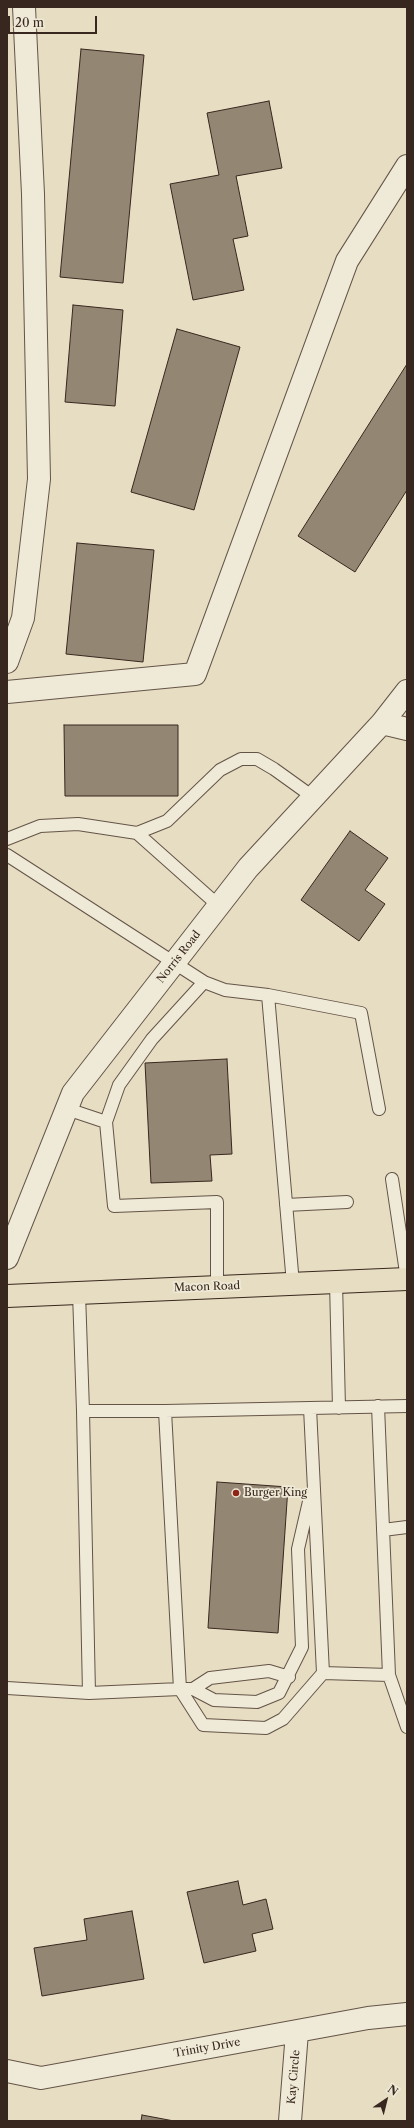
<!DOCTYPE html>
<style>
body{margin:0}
#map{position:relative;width:414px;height:2128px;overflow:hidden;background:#e7ddc2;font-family:"Libre Caslon Text",serif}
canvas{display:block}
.frame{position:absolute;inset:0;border:8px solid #38271e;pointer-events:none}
.north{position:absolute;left:366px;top:2080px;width:40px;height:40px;-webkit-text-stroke:3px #efe9d7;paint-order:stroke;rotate:35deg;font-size:11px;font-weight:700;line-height:16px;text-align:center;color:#38271e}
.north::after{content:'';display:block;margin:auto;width:14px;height:18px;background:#38271e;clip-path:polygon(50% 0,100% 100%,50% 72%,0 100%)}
.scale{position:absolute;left:8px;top:16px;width:89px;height:18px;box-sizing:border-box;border:2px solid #38271e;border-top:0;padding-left:5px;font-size:12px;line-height:14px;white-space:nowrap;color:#38271e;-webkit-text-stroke:3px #efe9d7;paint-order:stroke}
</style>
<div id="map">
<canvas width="414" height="2128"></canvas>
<div class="frame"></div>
<div class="north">N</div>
<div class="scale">20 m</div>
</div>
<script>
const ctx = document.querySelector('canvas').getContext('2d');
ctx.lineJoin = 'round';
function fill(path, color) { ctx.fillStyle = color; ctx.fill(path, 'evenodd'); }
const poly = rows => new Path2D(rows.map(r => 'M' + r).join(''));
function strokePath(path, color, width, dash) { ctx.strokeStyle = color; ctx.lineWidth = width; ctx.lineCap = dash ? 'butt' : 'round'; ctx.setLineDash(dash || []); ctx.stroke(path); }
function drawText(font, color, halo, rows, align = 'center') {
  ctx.font = font + ' "Libre Caslon Text",serif'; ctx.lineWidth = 3.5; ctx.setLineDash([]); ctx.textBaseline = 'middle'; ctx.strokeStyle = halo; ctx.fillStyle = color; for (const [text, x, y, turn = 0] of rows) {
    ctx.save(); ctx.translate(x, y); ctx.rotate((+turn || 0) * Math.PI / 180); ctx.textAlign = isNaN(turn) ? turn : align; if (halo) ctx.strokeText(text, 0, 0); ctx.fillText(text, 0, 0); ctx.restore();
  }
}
const building = poly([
 [81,49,144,55,123,283,60,277,81,49],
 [269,101,282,168,236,176,248,236,233,239,244,290,193,300,170,184,219,175,207,113,269,101],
 [73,305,123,310,115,406,65,402,73,305],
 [177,329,240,347,194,510,131,492,177,329],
 [407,364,407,490,355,572,298,536,407,364],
 [77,543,154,550,143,662,66,654,77,543],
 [64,725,178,725,178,796,65,796,64,725],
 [350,831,388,858,365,890,385,904,359,941,301,900,350,831],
 [227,1059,232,1154,210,1155,212,1181,151,1183,145,1063,227,1059],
 [217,1482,288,1487,278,1633,208,1628,217,1482],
 [238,1881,243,1905,266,1899,273,1929,252,1934,256,1951,204,1963,187,1892,238,1881],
 [132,1911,144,1979,42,1996,34,1948,87,1940,84,1919,132,1911],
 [142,2115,174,2121,141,2121,142,2115]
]);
const lane = poly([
 [137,833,219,906],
 [7,839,40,826,78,824,137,833,167,821,220,770,241,759,257,759,274,769,313,797],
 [7,855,204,982,225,990,268,995,361,1013,379,1109],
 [204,982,152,1039,119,1085,106,1122,114,1206,217,1202,217,1287],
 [268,995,293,1284],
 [67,1109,106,1122],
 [392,1179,407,1279],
 [286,1205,347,1202],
 [336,1282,339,1408],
 [79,1293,83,1411,165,1411],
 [310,1408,323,1673,389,1675,378,1406],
 [83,1411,89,1693],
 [383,1530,407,1527],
 [389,1675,407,1727],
 [7,1688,89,1693,180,1689,165,1411,407,1406],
 [180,1689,193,1689,214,1700,257,1702,279,1693,302,1647,298,1549,310,1497],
 [180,1689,203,1725,266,1728,283,1719,323,1673],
 [193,1689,210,1678,269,1671,289,1677]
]);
const street = poly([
 [7,662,23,618,39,479,33,194,24,7],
 [7,692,195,674,347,261,407,166],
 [382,723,407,729],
 [7,1258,73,1093,248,868,382,723,407,691],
 [7,2071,41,2078,368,2018,407,2014],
 [290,2121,297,2032]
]);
const primary = poly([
 [7,1296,407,1279]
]);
const markers = [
 [236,1493,4,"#8f2418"]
];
const streetNames = [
 ["Norris Road",179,957,-52],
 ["Macon Road",207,1287,-2],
 ["Trinity Drive",207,2048,-10],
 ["Kay Circle",294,2077,-85]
];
const poiNames = [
 ["Burger King",244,1493]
];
fill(building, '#938673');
strokePath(building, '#38271e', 1);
strokePath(lane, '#645447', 14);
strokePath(street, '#645447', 24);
strokePath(primary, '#38271e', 24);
strokePath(lane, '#efe9d7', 12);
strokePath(street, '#efe9d7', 22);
strokePath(primary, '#e7ddc2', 22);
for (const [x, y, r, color] of markers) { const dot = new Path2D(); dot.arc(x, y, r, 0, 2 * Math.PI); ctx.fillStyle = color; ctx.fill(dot); strokePath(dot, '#efe9d7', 1.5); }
drawText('11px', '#38271e', '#efe9d7', streetNames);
drawText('11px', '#38271e', '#efe9d7', poiNames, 'left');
</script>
